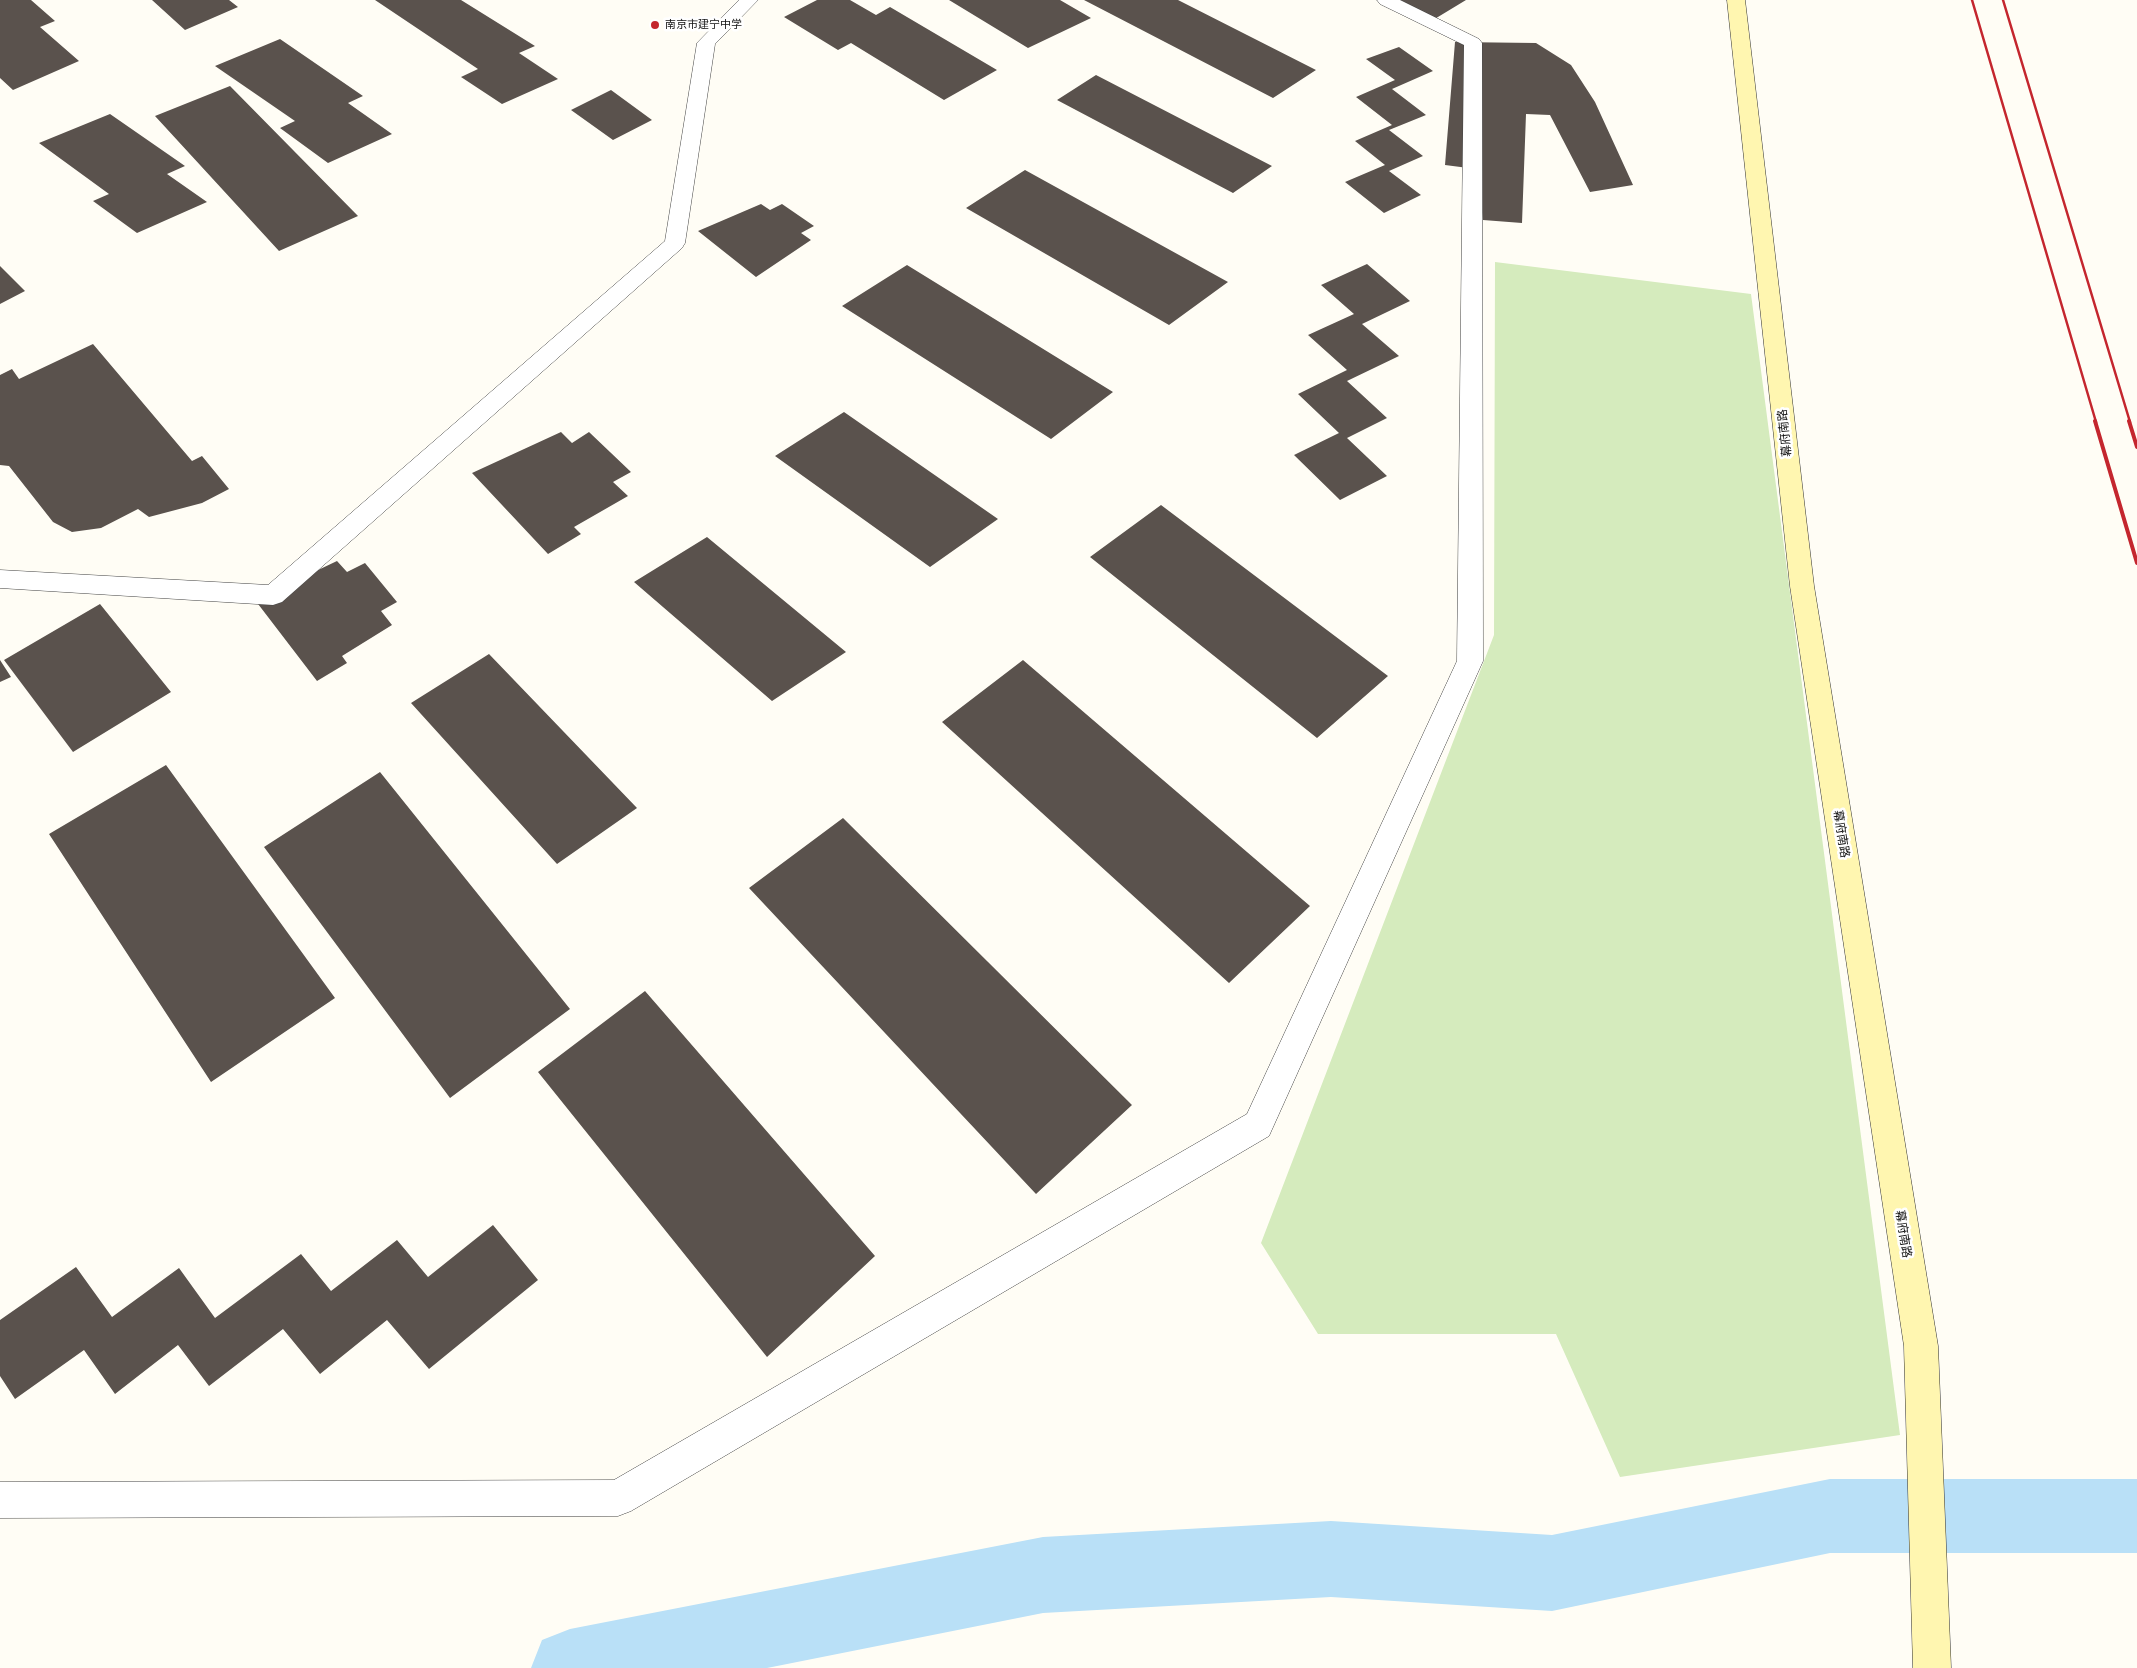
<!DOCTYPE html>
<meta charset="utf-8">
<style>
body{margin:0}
canvas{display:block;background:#fffdf5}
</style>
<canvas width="2137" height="1668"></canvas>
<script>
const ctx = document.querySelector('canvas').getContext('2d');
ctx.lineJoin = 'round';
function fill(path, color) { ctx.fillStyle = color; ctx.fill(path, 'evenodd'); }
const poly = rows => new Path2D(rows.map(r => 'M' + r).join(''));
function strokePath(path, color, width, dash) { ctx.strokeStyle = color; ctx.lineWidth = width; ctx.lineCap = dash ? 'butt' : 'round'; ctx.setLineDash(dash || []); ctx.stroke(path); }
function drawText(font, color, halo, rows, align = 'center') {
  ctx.font = font + ' "Noto Serif","Noto Sans SC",serif'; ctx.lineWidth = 5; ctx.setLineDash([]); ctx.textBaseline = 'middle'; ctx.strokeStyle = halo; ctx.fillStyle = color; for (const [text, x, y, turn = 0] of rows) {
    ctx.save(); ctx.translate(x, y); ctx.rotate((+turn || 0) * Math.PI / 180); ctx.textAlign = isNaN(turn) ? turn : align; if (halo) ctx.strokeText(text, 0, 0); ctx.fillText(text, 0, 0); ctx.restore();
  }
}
const green = poly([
 [1495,262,1751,294,1900,1435,1620,1477,1556,1334,1318,1334,1261,1243,1494,635]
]);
const canal = poly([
 [1830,1479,2137,1479,2137,1553,1830,1553,1552,1611,1331,1597,1043,1613,767,1668,531,1668,542,1640,570,1629,1043,1537,1331,1521,1552,1535,1830,1479]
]);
const building = poly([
 [0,0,31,0,55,21,40,27,79,61,13,90,0,78],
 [152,0,229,0,238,7,185,30],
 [375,0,461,0,535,46,519,53,558,79,502,104,461,77,478,69],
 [817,0,850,0,876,15,890,7,997,70,944,100,851,43,838,50,784,17],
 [949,0,1060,0,1091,18,1028,48],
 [1084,0,1178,0,1316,70,1273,98],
 [1395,0,1466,0,1433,20],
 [280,39,363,96,348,103,392,134,328,163,280,128,295,121,215,66],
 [1455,42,1536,43,1571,65,1595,102,1633,185,1590,192,1550,115,1526,114,1522,223,1483,220,1476,169,1445,165],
 [1399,47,1433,71,1392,89,1426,115,1389,130,1423,156,1389,171,1421,195,1384,213,1345,182,1385,165,1355,141,1392,125,1356,97,1395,80,1366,59],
 [1096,75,1272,166,1233,193,1057,100],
 [230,86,358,216,279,251,155,116],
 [611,90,652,120,613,140,571,110],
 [110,114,185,166,167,174,207,202,137,233,93,201,109,194,39,143],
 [1025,170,1228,282,1169,325,966,208],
 [761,204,770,210,782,204,814,226,801,233,811,240,756,277,698,231],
 [1367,264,1410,301,1362,324,1399,356,1347,381,1387,418,1347,438,1387,476,1340,500,1294,455,1339,433,1298,394,1347,370,1308,335,1354,314,1321,285],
 [907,265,1113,392,1051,439,842,306],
 [0,266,25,291,0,304],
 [93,344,192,461,202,456,229,489,202,503,149,517,138,509,101,528,72,532,53,522,9,466,0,465,0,375,12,369,19,379],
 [844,412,998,519,930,567,775,456],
 [561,432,572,443,589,432,631,472,613,482,628,496,574,527,581,534,548,554,472,473],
 [1161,505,1388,676,1317,738,1090,557],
 [707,537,846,652,772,701,634,582],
 [337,561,347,572,365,563,397,602,381,611,392,625,342,656,347,663,317,681,255,600],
 [100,604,171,692,73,752,4,660],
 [489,654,637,808,557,864,411,703],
 [0,660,11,677,0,682],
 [1023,660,1310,906,1229,983,942,722],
 [166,765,335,998,211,1082,49,834],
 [380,772,570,1009,450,1098,264,847],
 [843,818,1132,1105,1036,1194,749,888],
 [645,991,875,1256,767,1357,538,1072],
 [493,1225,538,1280,429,1369,387,1320,320,1374,283,1329,209,1386,178,1345,115,1394,84,1350,15,1399,0,1376,0,1320,76,1267,112,1317,179,1268,215,1318,301,1254,331,1291,397,1240,428,1277]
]);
const street = poly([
 [739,0,758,0,715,44,685,243,682,248,282,602,273,605,0,588,0,570,268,585,665,241,697,43,739,0],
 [1377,0,1400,0,1479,39,1482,43,1483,661,1269,1136,631,1511,618,1516,0,1518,0,1482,614,1480,1247,1114,1457,661,1464,45,1380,4,1377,0]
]);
const secondary = poly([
 [1727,0,1745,0,1814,586,1938,1346,1951,1668,1913,1668,1904,1346,1790,586,1727,0]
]);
const railFar1 = poly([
 [1972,0,2096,422],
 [2003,0,2130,422]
]);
const rail = poly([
 [2095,421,2137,563],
 [2129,421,2137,447]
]);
const markers = [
 [655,25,5,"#c4262e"]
];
const farPoinames = [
 ["南京市建宁中学",665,25]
];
const streetNames = [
 ["幕府南路",1785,433,-96],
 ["幕府南路",1841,834,81],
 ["幕府南路",1903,1234,81]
];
fill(green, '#d5ebbd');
fill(canal, '#b9e0f7');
fill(building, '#5a524d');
strokePath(street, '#444', 1);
strokePath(secondary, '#333', 1);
fill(street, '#fff');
fill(secondary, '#fff6b0');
strokePath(railFar1, '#c4262e', 2.5);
strokePath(rail, '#c4262e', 4);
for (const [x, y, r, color] of markers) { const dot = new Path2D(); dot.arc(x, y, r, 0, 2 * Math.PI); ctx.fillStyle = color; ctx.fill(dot); strokePath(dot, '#fff', 2); }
drawText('11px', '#111', '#fff', farPoinames, 'left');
drawText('12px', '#111', '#fff', streetNames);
</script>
